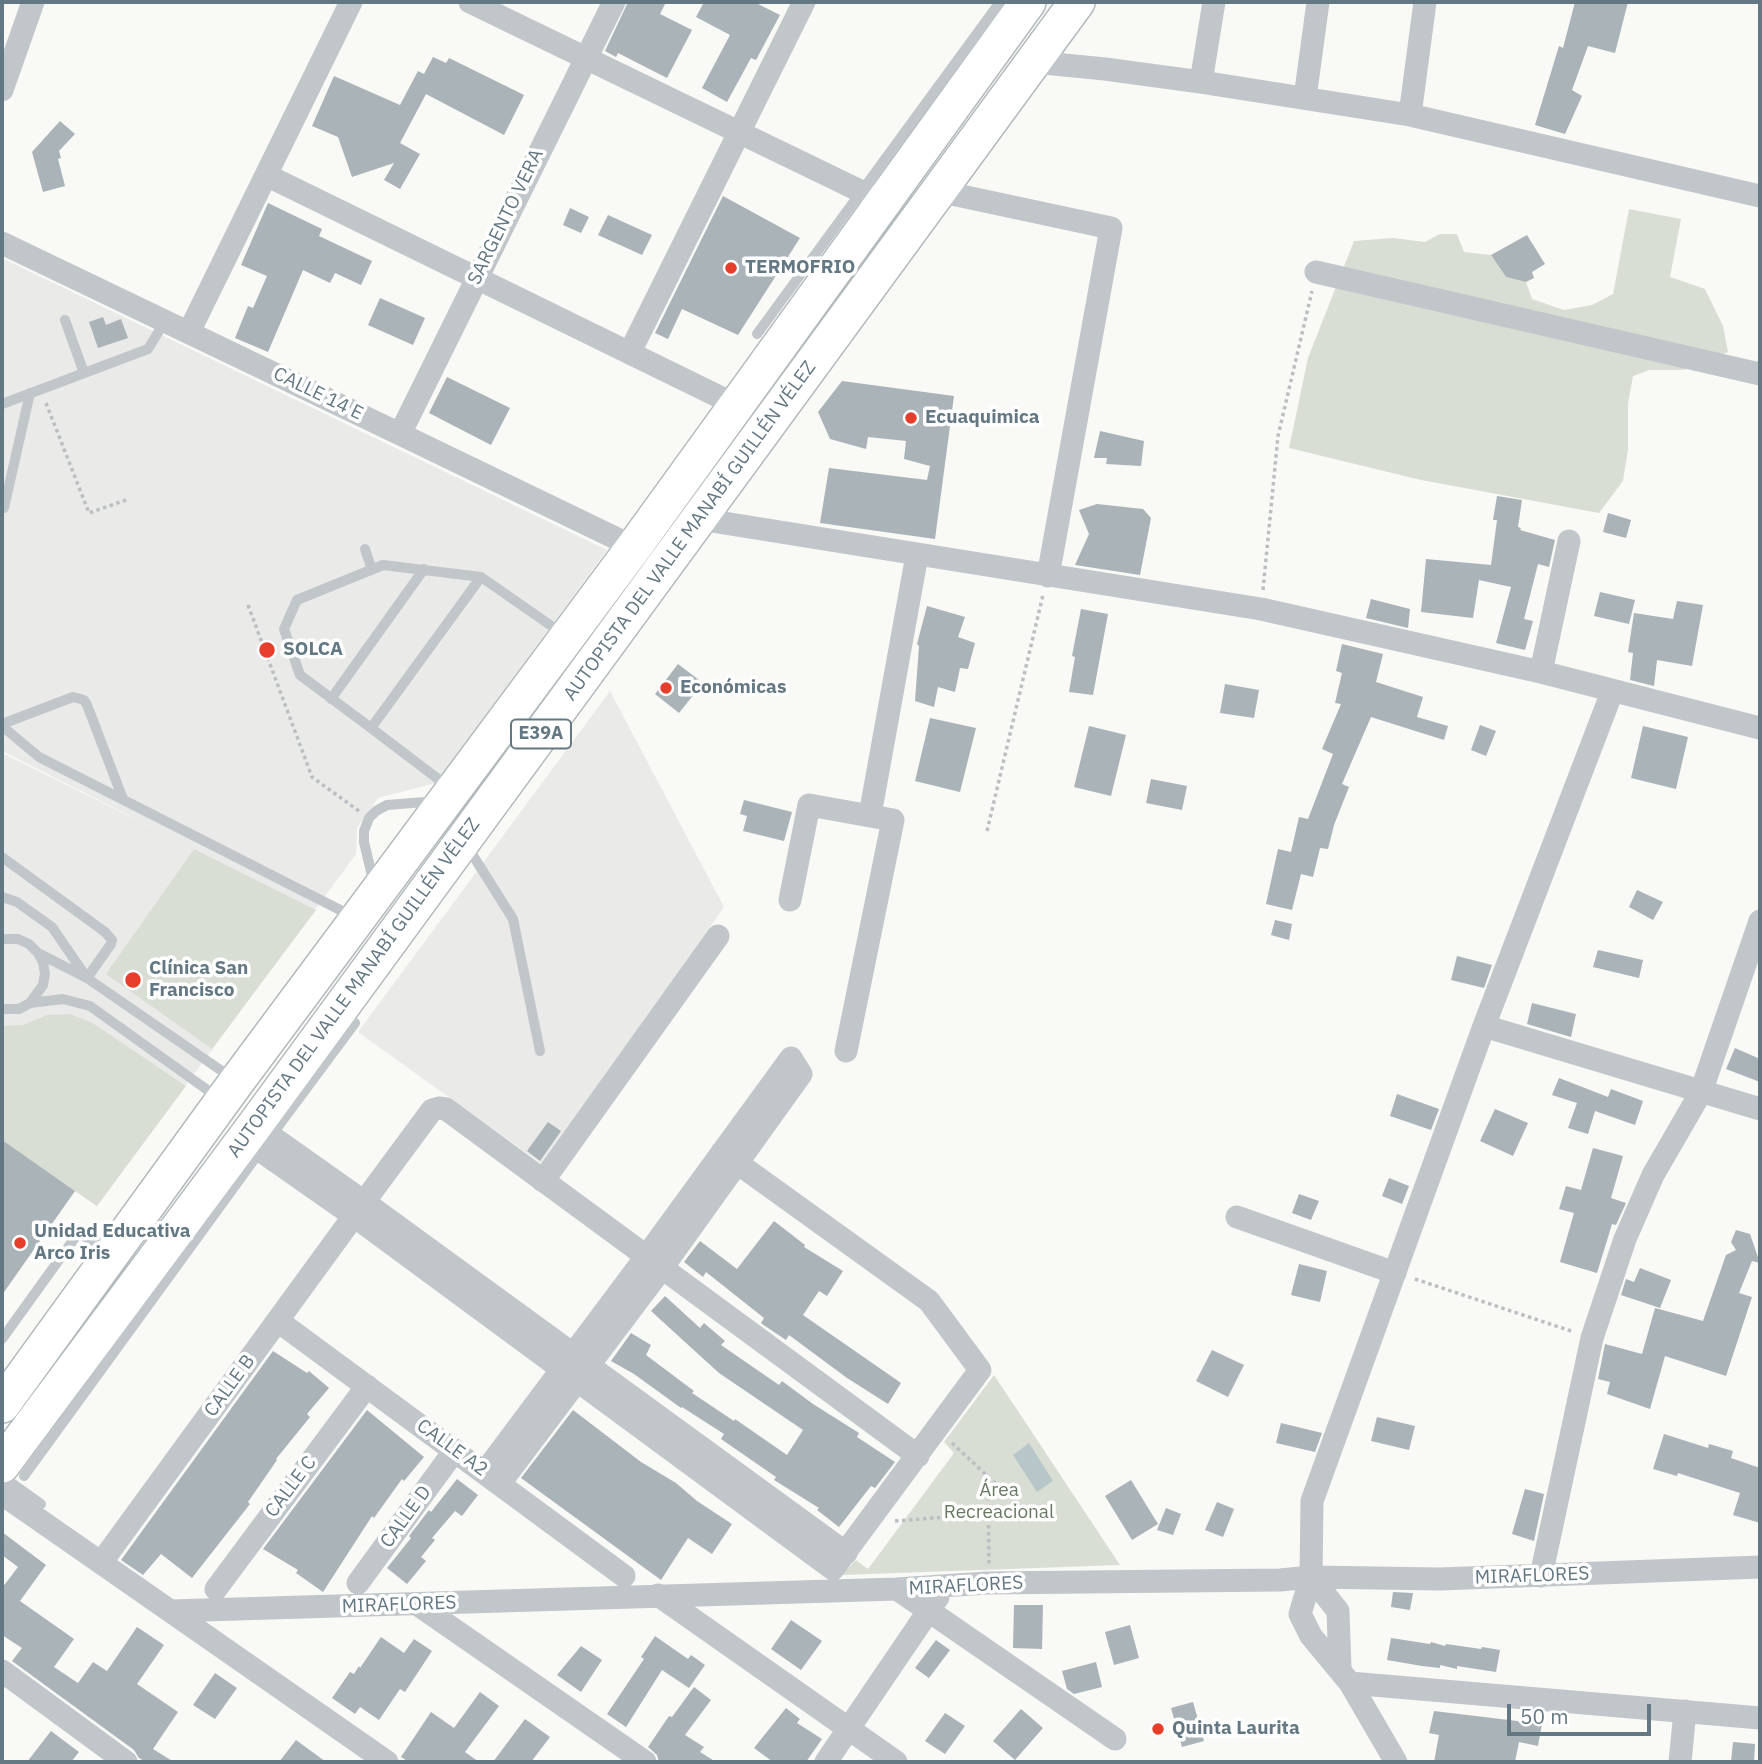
<!DOCTYPE html>
<meta charset="utf-8">
<style>
body{margin:0}
#map{position:relative;width:1762px;height:1764px;overflow:hidden;background:#f9f9f6;font-family:"IBM Plex Sans",sans-serif}
canvas{display:block}
.frame{position:absolute;inset:0;border:4px solid #637882;pointer-events:none}
.scale{position:absolute;left:1507px;top:1704px;width:144px;height:32px;box-sizing:border-box;border:4px solid #637882;border-top:0;padding-left:9px;font-size:21px;line-height:24px;white-space:nowrap;color:#637882;-webkit-text-stroke:5px #fff;paint-order:stroke}
</style>
<div id="map">
<canvas width="1762" height="1764"></canvas>
<div class="frame"></div>
<div class="scale">50 m</div>
</div>
<script>
const ctx = document.querySelector('canvas').getContext('2d');
ctx.lineJoin = 'round';
function fill(path, color) { ctx.fillStyle = color; ctx.fill(path, 'evenodd'); }
const poly = rows => new Path2D(rows.map(r => 'M' + r).join(''));
function strokePath(path, color, width, dash) { ctx.strokeStyle = color; ctx.lineWidth = width; ctx.lineCap = dash ? 'butt' : 'round'; ctx.setLineDash(dash || []); ctx.stroke(path); }
function drawText(font, color, halo, rows, align = 'center') {
  ctx.font = font + ' "IBM Plex Sans",sans-serif'; ctx.lineWidth = 7; ctx.setLineDash([]); ctx.textBaseline = 'middle'; ctx.strokeStyle = halo; ctx.fillStyle = color; for (const [text, x, y, turn = 0] of rows) {
    ctx.save(); ctx.translate(x, y); ctx.rotate((+turn || 0) * Math.PI / 180); ctx.textAlign = isNaN(turn) ? turn : align; if (halo) ctx.strokeText(text, 0, 0); ctx.fillText(text, 0, 0); ctx.restore();
  }
}
const built = poly([
 [2,258,607,550,436,783,378,798,357,828,356,854,97,1206,2,1141,2,753,172,837,2,751],
 [610,691,724,907,542,1164,358,1032]
]);
const green = poly([
 [1629,209,1681,219,1670,277,1705,289,1723,326,1728,352,1684,370,1649,370,1633,376,1628,404,1628,449,1623,481,1599,513,1421,480,1289,448,1308,358,1354,241,1393,238,1425,242,1440,234,1457,234,1464,252,1491,255,1506,277,1526,282,1532,299,1564,310,1592,305,1613,294],
 [194,849,316,910,212,1049,106,974],
 [70,1014,91,1022,186,1086,97,1206,2,1141,2,1026,23,1025,47,1015],
 [994,1375,1120,1565,841,1575,856,1560,868,1569,954,1453,944,1442]
]);
const water = poly([
 [1029,1443,1053,1481,1037,1492,1013,1455]
]);
const building = poly([
 [628,2,666,2,660,14,692,30,667,78,618,53,616,57,605,51],
 [704,2,754,2,780,15,756,60,751,58,727,102,702,88,730,35,696,17],
 [1575,2,1628,2,1615,53,1588,46,1572,90,1582,96,1565,134,1535,125,1559,46,1563,48],
 [433,57,446,63,449,58,524,95,504,135,426,94,400,143,420,154,400,189,384,180,394,163,352,177,338,137,312,126,334,76,400,105,418,71,424,74],
 [60,121,75,134,59,151,61,158,58,159,65,186,43,192,32,152],
 [723,196,800,238,738,335,682,309,668,339,655,333],
 [268,203,322,229,319,236,372,261,361,285,335,273,330,283,303,270,268,352,235,338,248,306,253,308,267,276,241,265],
 [570,208,589,217,581,233,563,225],
 [608,215,652,235,642,255,598,235],
 [1527,235,1545,264,1532,272,1534,278,1526,282,1506,277,1491,255],
 [380,298,425,318,413,345,368,325],
 [103,317,106,325,121,319,128,338,98,348,89,322],
 [447,377,510,408,491,445,429,413],
 [842,381,954,396,935,539,820,523,829,468,927,480,930,466,904,459,906,441,868,437,866,449,830,439,818,412],
 [1100,431,1144,441,1141,466,1106,464,1107,458,1094,458],
 [1497,496,1522,500,1518,527,1521,528,1520,530,1555,540,1549,567,1538,564,1524,619,1533,621,1525,650,1496,643,1511,587,1479,580,1473,618,1421,612,1426,559,1491,565,1497,520,1493,520],
 [1097,504,1143,509,1151,518,1140,575,1075,565,1089,534,1079,510],
 [1608,513,1631,520,1626,538,1603,532],
 [1600,592,1635,600,1629,624,1594,616],
 [1371,599,1410,609,1408,628,1366,618],
 [1677,601,1703,605,1692,666,1657,660,1654,686,1630,680,1633,653,1628,652,1634,613,1673,619],
 [927,606,965,617,958,637,975,643,968,669,960,668,955,692,938,687,934,707,915,701,919,646,917,644],
 [1081,609,1108,614,1093,695,1069,692,1075,657,1072,656],
 [1342,644,1383,654,1376,682,1423,697,1417,717,1448,726,1444,740,1371,717,1342,784,1349,787,1334,825,1328,849,1320,848,1313,877,1301,874,1292,910,1266,904,1278,849,1291,852,1299,817,1308,819,1333,754,1322,749,1341,704,1335,703,1342,673,1336,671],
 [678,664,703,683,679,713,655,694],
 [1225,684,1259,690,1254,718,1220,713],
 [930,718,976,728,960,792,915,781],
 [1480,725,1496,731,1486,756,1471,750],
 [1089,726,1126,735,1111,796,1074,787],
 [1643,726,1688,737,1676,789,1631,778],
 [1151,779,1187,786,1182,810,1146,803],
 [744,800,792,812,784,841,743,831,747,816,740,814],
 [1637,890,1663,902,1653,920,1629,907],
 [1275,920,1292,924,1289,940,1271,935],
 [1598,950,1643,960,1639,978,1593,967],
 [1457,956,1492,965,1484,988,1451,980],
 [1532,1003,1576,1014,1571,1037,1527,1024],
 [1735,1048,1760,1059,1760,1082,1726,1069],
 [1559,1078,1608,1097,1611,1089,1643,1101,1635,1125,1595,1111,1588,1134,1568,1128,1577,1103,1552,1095],
 [1397,1094,1439,1109,1431,1130,1390,1116],
 [1495,1109,1528,1123,1513,1156,1480,1141],
 [548,1122,561,1131,540,1161,527,1151],
 [2,1140,75,1191,2,1295],
 [1593,1148,1623,1156,1611,1198,1626,1203,1616,1225,1612,1224,1597,1273,1560,1262,1574,1213,1559,1209,1566,1186,1581,1190],
 [1389,1178,1409,1186,1402,1204,1382,1196],
 [1299,1194,1319,1201,1311,1220,1292,1213],
 [774,1221,805,1245,804,1247,843,1271,827,1296,819,1291,803,1315,901,1383,888,1404,847,1378,789,1335,786,1340,762,1324,761,1323,764,1318,706,1272,703,1277,684,1262,700,1241,737,1269],
 [1736,1230,1750,1234,1760,1263,1752,1261,1739,1293,1752,1297,1726,1376,1665,1356,1650,1409,1607,1394,1610,1382,1598,1379,1605,1344,1642,1354,1655,1308,1703,1321,1726,1255,1736,1250,1731,1242],
 [1299,1264,1327,1271,1320,1302,1291,1295],
 [1640,1268,1671,1280,1660,1308,1621,1295,1626,1279,1634,1282],
 [665,1296,700,1328,704,1323,725,1341,721,1345,779,1385,782,1381,813,1404,859,1433,857,1437,895,1462,875,1488,871,1486,839,1527,817,1510,819,1508,774,1480,776,1477,721,1439,724,1434,682,1407,681,1408,634,1374,611,1361,631,1333,651,1345,646,1355,694,1391,692,1393,734,1421,735,1419,787,1455,803,1430,719,1373,651,1311],
 [1212,1350,1244,1365,1228,1397,1196,1381],
 [273,1351,307,1373,309,1371,329,1388,307,1414,310,1417,276,1459,277,1460,248,1502,250,1504,192,1578,161,1554,143,1575,121,1560],
 [367,1410,424,1457,404,1481,402,1479,374,1518,372,1516,323,1592,296,1573,298,1570,263,1549],
 [573,1410,641,1462,676,1483,697,1501,732,1524,712,1554,688,1538,661,1580,521,1478],
 [1377,1417,1415,1426,1409,1450,1371,1441],
 [1281,1423,1322,1433,1315,1452,1276,1443],
 [1664,1434,1708,1448,1709,1444,1733,1451,1731,1458,1760,1468,1760,1523,1733,1515,1740,1493,1678,1473,1677,1476,1653,1469],
 [457,1479,478,1495,462,1516,455,1511,432,1538,435,1540,421,1557,426,1561,407,1584,387,1568,411,1538,409,1536,429,1510,431,1512],
 [1131,1480,1158,1524,1132,1540,1105,1496],
 [1525,1489,1544,1494,1534,1541,1512,1534],
 [1217,1502,1234,1509,1223,1537,1205,1530],
 [1166,1508,1181,1514,1173,1535,1157,1530],
 [2,1532,46,1565,20,1601,74,1639,54,1667,78,1683,93,1662,107,1671,137,1627,164,1645,137,1684,178,1712,153,1749,174,1762,146,1762,139,1758,134,1750,12,1661,22,1648,2,1635,2,1588,18,1567,2,1555],
 [1393,1592,1413,1593,1410,1610,1391,1607],
 [1014,1605,1043,1605,1042,1649,1013,1648],
 [791,1620,822,1641,801,1670,771,1649],
 [1130,1625,1139,1658,1114,1665,1105,1632],
 [655,1636,688,1659,691,1655,705,1665,689,1688,662,1670,626,1727,607,1714,644,1659,641,1657],
 [381,1637,404,1653,414,1639,432,1651,405,1692,400,1689,379,1720,360,1707,355,1714,332,1698,350,1672,354,1674,359,1666,360,1668],
 [1391,1638,1430,1644,1431,1642,1445,1646,1446,1644,1481,1649,1482,1647,1500,1650,1496,1672,1457,1666,1457,1669,1440,1665,1440,1668,1422,1666,1387,1660],
 [936,1640,950,1650,929,1678,915,1668],
 [581,1646,602,1660,581,1692,557,1675],
 [1096,1662,1102,1687,1074,1694,1067,1689,1062,1671],
 [215,1673,237,1688,215,1719,193,1705],
 [694,1687,711,1700,685,1735,704,1747,700,1752,716,1762,659,1762,657,1755,648,1747,669,1716,672,1717],
 [480,1692,499,1706,465,1752,479,1762,409,1762,401,1757,431,1712,454,1728],
 [1193,1702,1204,1741,1182,1747,1171,1708],
 [786,1708,800,1719,797,1723,822,1739,806,1762,773,1762,754,1748],
 [1021,1709,1043,1728,1015,1760,993,1741],
 [1434,1711,1542,1724,1538,1746,1519,1742,1515,1762,1434,1762,1439,1735,1429,1733],
 [945,1713,965,1726,945,1754,925,1741],
 [525,1719,550,1737,531,1762,493,1762],
 [51,1731,79,1752,71,1762,27,1762],
 [296,1740,326,1762,279,1762],
 [1733,1742,1755,1744,1754,1762,1731,1762]
]);
const path = poly([
 [46,403,89,513,126,500],
 [1263,590,1278,436,1312,291],
 [248,605,312,777,359,811],
 [987,831,1043,595],
 [1415,1279,1574,1332],
 [952,1443,1025,1511],
 [988,1476,989,1565],
 [895,1521,1025,1511]
]);
const service = poly([
 [65,320,84,373],
 [757,334,1000,2],
 [2,404,148,349,165,321],
 [4,508,30,393],
 [365,549,372,570],
 [481,577,371,728,300,675,284,629,297,600,383,565,481,577,563,634],
 [331,699,424,569],
 [2,724,73,697,84,700,87,705,123,799],
 [2,726,39,757,352,916],
 [371,728,450,788],
 [467,846,513,919,540,1051],
 [2,857,105,932,112,940,111,944,87,978,52,927,17,902,2,897],
 [374,884,364,842,364,831,369,818,376,811,387,805,437,801],
 [2,939,18,939,29,944,38,953,43,962,45,974,43,985,30,1003,19,1009,2,1009],
 [38,953,87,978,232,1078],
 [30,1003,63,999,90,1006,220,1099],
 [271,1136,355,1023],
 [2,1339,79,1232,106,1252],
 [2,1476,41,1504],
 [24,1476,261,1150]
]);
const minor = poly([
 [470,2,883,202],
 [1033,62,1105,69,1201,82,1410,115,1760,196],
 [1201,82,1214,2],
 [2,90,33,2],
 [1305,98,1318,2],
 [1410,115,1425,2],
 [266,175,736,405],
 [938,191,1111,228,1048,576],
 [2,243,400,434,634,547,643,554],
 [1316,272,1760,374],
 [189,332,351,2],
 [630,352,804,2],
 [400,434,614,2],
 [699,519,1261,609,1541,672,1760,728],
 [1541,672,1569,541],
 [870,815,917,555],
 [790,900,809,805,893,820,846,1051],
 [1484,1026,1760,1109],
 [255,1125,364,1202,846,1553],
 [244,1139,354,1216,833,1569,980,1370,929,1301,722,1152],
 [543,1181,718,936],
 [1237,1217,1395,1273],
 [278,1321,624,1576],
 [485,1472,646,1257,791,1058,801,1074,662,1268,500,1483],
 [2,1494,387,1762],
 [106,1556,364,1202,432,1110,439,1108,446,1109,918,1456],
 [1541,1576,1592,1338,1625,1239,1653,1175,1701,1092,1760,921],
 [1311,1577,1338,1611,1340,1669],
 [358,1583,455,1450],
 [216,1589,367,1386],
 [897,1589,1115,1739],
 [658,1595,896,1762],
 [417,1604,645,1762],
 [171,1611,897,1589,987,1583,1280,1580,1311,1577,1440,1579,1760,1567],
 [2,1671,126,1762],
 [1350,1683,1760,1718],
 [826,1762,938,1597],
 [1396,1762,1350,1683,1311,1636,1300,1614,1311,1577,1312,1501,1484,1026,1612,692],
 [1680,1762,1685,1711]
]);
const primary = poly([
 [2,1405,237,1081,634,547,1028,2],
 [2,1465,255,1125,1077,2]
]);
const markers = [
 [731,268,7,"#e63e2a"],
 [911,418,7,"#e63e2a"],
 [267,650,9,"#e63e2a"],
 [666,688,7,"#e63e2a"],
 [133,980,9,"#e63e2a"],
 [20,1243,7,"#e63e2a"],
 [1158,1729,7,"#e63e2a"]
];
const shields = [
 [541,734,60]
];
const shieldNames = [
 ["E39A",541,734]
];
const streetNames = [
 ["SARGENTO VERA",506,217,-64],
 ["CALLE 14 E",318,394,26],
 ["AUTOPISTA DEL VALLE MANABÍ GUILLÉN VÉLEZ",690,531,-54],
 ["AUTOPISTA DEL VALLE MANABÍ GUILLÉN VÉLEZ",354,988,-54],
 ["CALLE B",230,1386,-54],
 ["CALLE A2",452,1448,36],
 ["CALLE C",291,1487,-53],
 ["CALLE D",406,1517,-54],
 ["MIRAFLORES",1532,1576,-2],
 ["MIRAFLORES",966,1586,-3],
 ["MIRAFLORES",399,1605,-2]
];
const poiNames = [
 ["TERMOFRIO",745,268],
 ["Ecuaquimica",925,418],
 ["SOLCA",283,650],
 ["Económicas",680,688],
 ["Clínica San",149,969],
 ["Francisco",149,991],
 ["Unidad Educativa",34,1232],
 ["Arco Iris",34,1254],
 ["Quinta Laurita",1172,1729]
];
const parkNames = [
 ["Área",999,1491],
 ["Recreacional",999,1513]
];
fill(built, '#eaeae9');
fill(green, '#d9ded5');
fill(water, '#b7c7c9');
fill(building, '#a9b3b8');
strokePath(primary, '#b3babd', 38);
strokePath(path, '#babfc1', 3.5, [3.5, 3.5]);
strokePath(service, '#c0c6c9', 10);
strokePath(minor, '#c0c6c9', 23);
strokePath(primary, '#fff', 35);
for (const [x, y, r, color] of markers) { const dot = new Path2D(); dot.arc(x, y, r, 0, 2 * Math.PI); ctx.fillStyle = color; ctx.fill(dot); strokePath(dot, '#fff', 2.5); }
for (const [x, y, w] of shields) { const box = new Path2D(); box.roundRect(x - w / 2, y - 14.5, w, 29, 5); ctx.fillStyle = '#fff'; ctx.fill(box); strokePath(box, '#637882', 2); }
drawText('bold 18px', '#637882', null, shieldNames);
drawText('19px', '#637882', '#fff', streetNames);
drawText('bold 19px', '#637882', '#fff', poiNames, 'left');
drawText('19px', '#697a62', '#fff', parkNames);
</script>
